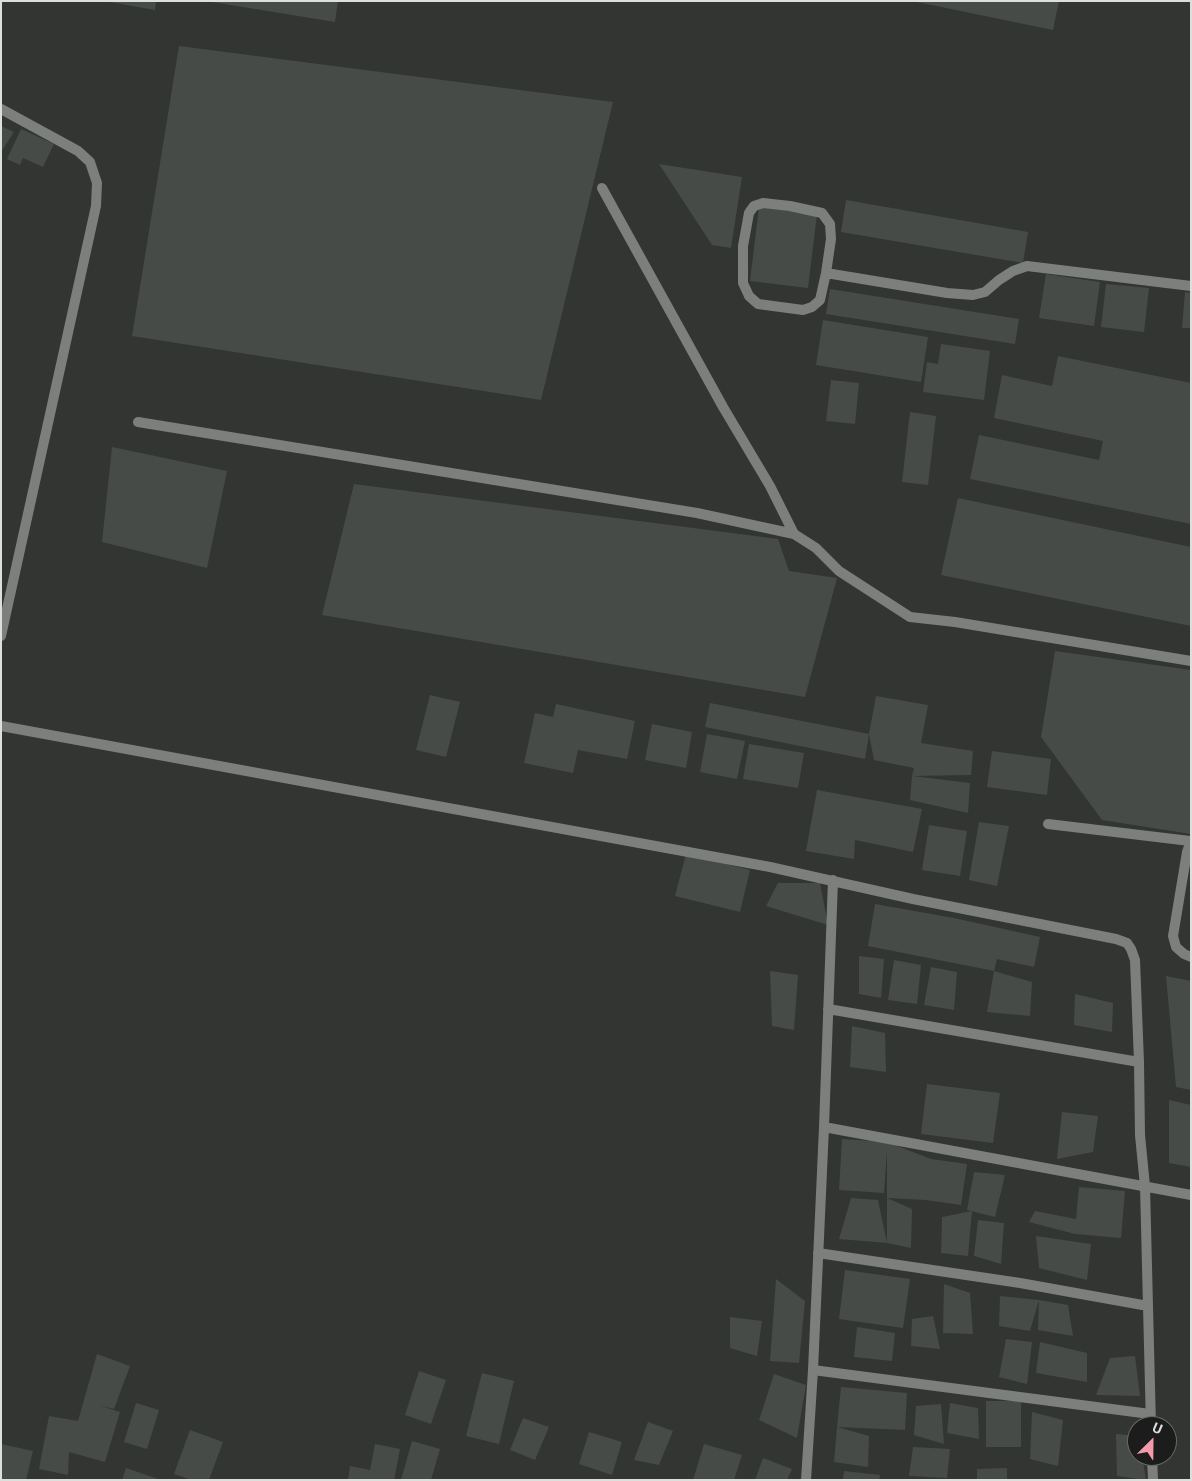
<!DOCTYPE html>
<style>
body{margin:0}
#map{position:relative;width:1192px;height:1481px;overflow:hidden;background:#323532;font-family:Roboto,sans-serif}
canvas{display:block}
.frame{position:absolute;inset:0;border:2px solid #dddfdd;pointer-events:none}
.north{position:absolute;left:1127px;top:1416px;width:50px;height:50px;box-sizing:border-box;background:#1b1c1b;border:1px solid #696a69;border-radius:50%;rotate:23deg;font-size:14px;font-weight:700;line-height:20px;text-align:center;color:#dddfdd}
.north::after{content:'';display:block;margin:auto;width:18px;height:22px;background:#f39aac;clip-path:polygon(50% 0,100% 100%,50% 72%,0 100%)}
</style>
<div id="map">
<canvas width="1192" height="1481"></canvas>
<div class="frame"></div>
<div class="north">U</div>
</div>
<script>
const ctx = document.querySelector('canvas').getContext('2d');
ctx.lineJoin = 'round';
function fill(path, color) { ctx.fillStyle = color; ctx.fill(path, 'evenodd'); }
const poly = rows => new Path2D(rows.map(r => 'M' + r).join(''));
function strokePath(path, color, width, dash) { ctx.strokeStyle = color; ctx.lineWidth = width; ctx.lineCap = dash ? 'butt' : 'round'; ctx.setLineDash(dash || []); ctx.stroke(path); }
const building = poly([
 [104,1,156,1,155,10],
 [206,1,338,1,335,22],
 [912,1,1059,1,1053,30],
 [179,46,613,102,541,400,132,336],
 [1,126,14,132,1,152],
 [21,129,54,144,43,167,23,158,20,165,7,159],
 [659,164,742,177,731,248,712,245],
 [846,200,1028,232,1023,263,841,232],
 [759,207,817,214,808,288,750,281],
 [1046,274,1100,282,1094,326,1039,318],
 [1106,284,1149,288,1144,332,1101,327],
 [830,289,1019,319,1015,344,826,314],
 [1185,292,1191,293,1191,328,1182,328],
 [823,320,928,337,921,382,816,365],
 [941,344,990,351,984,400,923,392,927,362,938,364],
 [1058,356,1191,383,1191,524,970,479,979,435,1099,460,1103,441,994,418,1002,375,1052,386],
 [831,380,859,383,855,424,826,421],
 [910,412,936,416,928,485,902,482],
 [112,447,227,471,207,568,102,542],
 [354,484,778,539,789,571,837,578,805,697,322,615],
 [958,498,1191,547,1191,626,941,575],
 [1055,651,1191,670,1191,834,1102,820,1041,737],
 [430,695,460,702,446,757,416,750],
 [876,696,928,705,921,743,973,751,971,775,912,776,970,783,968,813,910,800,912,776,914,768,874,760,869,734,865,759,705,727,710,703,869,734],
 [556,704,635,721,627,759,578,750,573,773,524,763,535,713,553,717],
 [652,724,692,732,686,768,645,760],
 [707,734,745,741,737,779,700,772],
 [749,744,804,753,798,788,743,779],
 [992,751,1051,759,1047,795,987,787],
 [817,790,922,809,913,852,855,840,854,859,806,851],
 [979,822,1009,826,997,886,969,880],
 [929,825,967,831,960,876,922,870],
 [686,854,750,870,740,912,675,896],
 [778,883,820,883,828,925,766,906],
 [875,904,954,918,1040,937,1034,967,997,959,994,971,868,946],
 [859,956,884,959,881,998,859,994],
 [894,960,921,965,917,1004,888,1000],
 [931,967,957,972,954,1010,924,1005],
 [770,971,798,975,794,1030,772,1026],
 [994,971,1032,982,1030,1016,987,1012],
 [1166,976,1191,981,1191,1090,1176,1087],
 [1075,994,1113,1003,1112,1032,1074,1025],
 [852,1026,885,1033,886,1072,850,1067],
 [927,1084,1000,1093,993,1143,921,1134],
 [1169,1100,1191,1105,1191,1167,1169,1163],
 [1062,1112,1098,1116,1093,1152,1057,1159],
 [842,1139,887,1142,931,1159,967,1164,961,1205,926,1200,887,1198,887,1150,884,1193,839,1190],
 [974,1172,1005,1175,995,1217,967,1210],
 [1079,1187,1125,1191,1121,1238,1075,1234,1029,1222,1035,1211,1076,1219],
 [851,1198,878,1200,887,1243,839,1239],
 [887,1198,912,1209,911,1248,887,1243],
 [972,1211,968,1256,941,1253,942,1217],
 [978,1220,1004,1223,1001,1264,974,1256],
 [1036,1236,1091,1244,1087,1280,1039,1268],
 [845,1270,910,1279,903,1328,839,1319],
 [776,1279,805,1301,799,1363,770,1361],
 [944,1284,970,1293,973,1334,943,1333],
 [1000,1296,1039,1300,1030,1331,999,1326],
 [1039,1300,1068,1305,1073,1336,1038,1330],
 [933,1316,940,1349,911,1346,912,1319],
 [730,1317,762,1321,757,1356,730,1348],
 [857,1327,895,1333,892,1361,854,1357],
 [1006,1339,1032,1342,1027,1384,999,1377],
 [1040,1342,1087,1353,1087,1382,1036,1373],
 [97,1354,130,1366,114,1409,98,1405,120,1412,105,1462,69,1452,68,1475,39,1469,49,1416,78,1421],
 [1135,1356,1140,1396,1096,1395,1110,1358],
 [419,1371,446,1380,431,1424,405,1415],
 [482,1373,514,1381,499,1444,466,1436],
 [774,1374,806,1385,797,1438,759,1420],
 [841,1387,907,1393,905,1430,837,1427,869,1436,868,1467,834,1462,837,1427],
 [986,1401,1021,1401,1021,1447,986,1447],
 [136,1403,159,1410,147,1449,124,1442],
 [950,1403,978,1408,979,1439,947,1433],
 [941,1404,944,1444,914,1435,916,1406],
 [1032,1412,1063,1420,1058,1466,1030,1459],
 [523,1418,549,1427,535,1460,510,1450],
 [648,1422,673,1431,659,1465,634,1460],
 [190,1430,223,1442,209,1480,192,1480,174,1474],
 [589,1432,622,1442,612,1475,579,1464],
 [1116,1434,1137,1436,1137,1456,1142,1456,1146,1480,1117,1476],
 [412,1441,440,1449,431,1480,401,1480],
 [1,1444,33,1451,26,1480,1,1480],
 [375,1444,400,1449,394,1480,348,1480,350,1466,370,1470],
 [704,1444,742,1455,734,1480,693,1480],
 [913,1447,950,1449,947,1478,909,1476],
 [763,1458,792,1469,787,1480,755,1480],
 [126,1468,158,1479,158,1480,122,1480],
 [1007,1468,1007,1480,977,1480,977,1469],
 [844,1471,880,1475,879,1480,843,1480]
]);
const service = poly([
 [602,188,723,407,770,486,794,534],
 [763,203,790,206,822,213,830,224,831,239,826,273,820,300,812,307,803,310,758,304,749,296,743,283,743,246,749,213,754,206,763,203],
 [826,273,947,293,973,295,985,292,999,280,1013,271,1027,266,1191,286],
 [138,422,697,513,794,534,816,548,839,571,910,617,955,622,1191,661],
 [1048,824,1190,841],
 [1191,841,1187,852,1173,936,1176,947,1184,954,1191,957]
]);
const minor = poly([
 [1,109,78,151,90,162,97,183,96,206,1,636],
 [1,726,770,867,913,899,1116,939,1127,943,1131,949,1135,960,1139,1062,1140,1135,1145,1186,1151,1426],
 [828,1009,1139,1062],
 [824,1127,1191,1195],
 [818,1253,1020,1283,1148,1306],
 [813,1370,1150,1414],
 [1152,1456,1153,1480],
 [806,1480,813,1370,824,1127,833,880]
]);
fill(building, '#474b48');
strokePath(service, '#7d7f7d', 10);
strokePath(minor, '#7d7f7d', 10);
</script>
